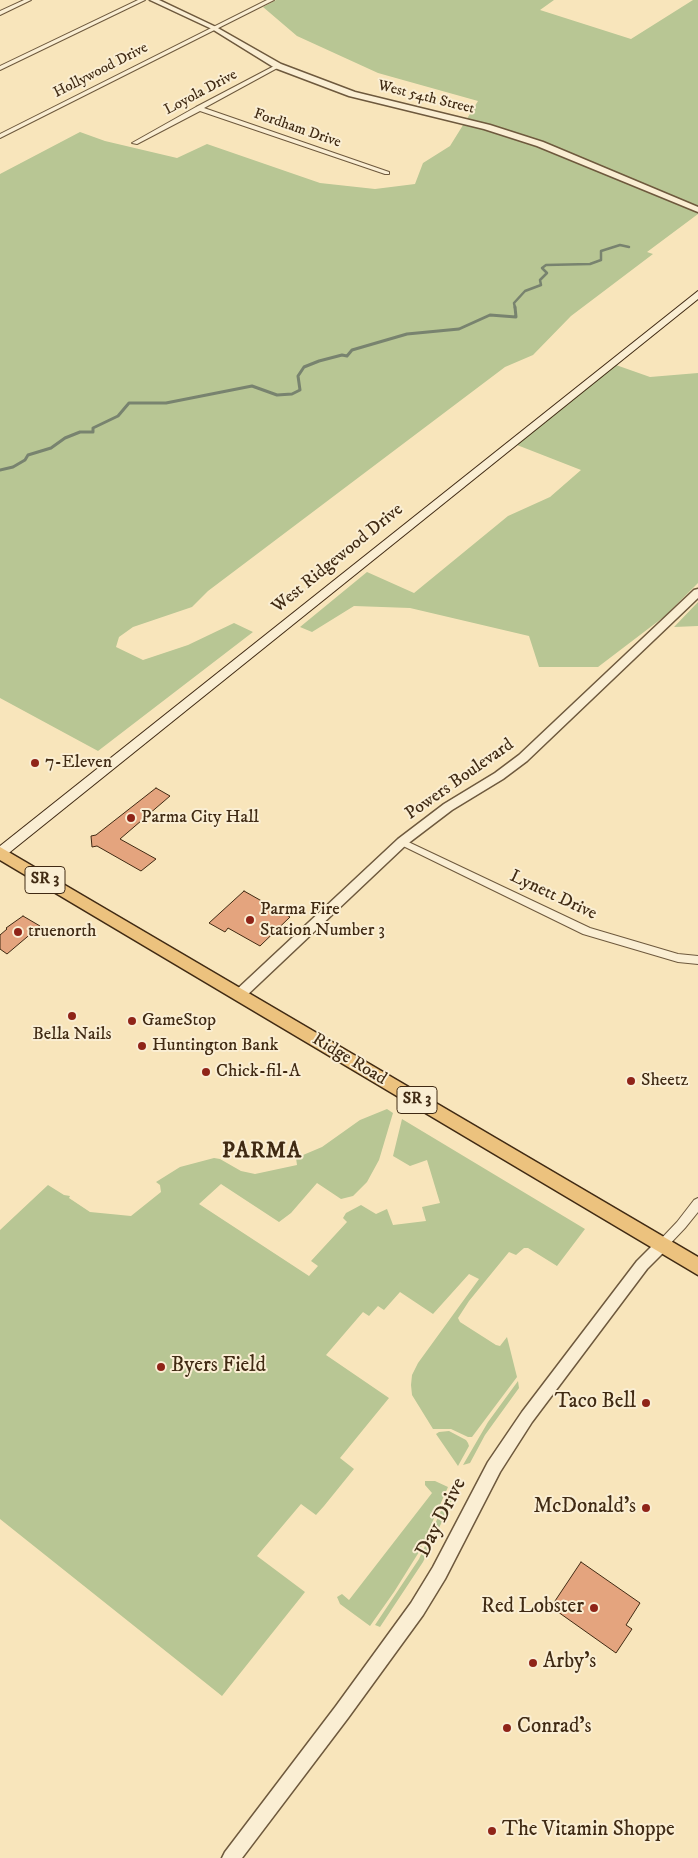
<!DOCTYPE html>
<style>
body{margin:0}
canvas{display:block;background:#f8e5bb}
</style>
<canvas width="698" height="1858"></canvas>
<script>
const ctx = document.querySelector('canvas').getContext('2d');
ctx.lineJoin = 'round';
function fill(path, color) { ctx.fillStyle = color; ctx.fill(path, 'evenodd'); }
const poly = rows => new Path2D(rows.map(r => 'M' + r).join(''));
function strokePath(path, color, width, dash) { ctx.strokeStyle = color; ctx.lineWidth = width; ctx.lineCap = dash ? 'butt' : 'round'; ctx.setLineDash(dash || []); ctx.stroke(path); }
function drawText(font, color, halo, rows, align = 'center') {
  ctx.font = font + ' "IM FELL DW Pica",serif'; ctx.lineWidth = 4; ctx.setLineDash([]); ctx.textBaseline = 'middle'; ctx.strokeStyle = halo; ctx.fillStyle = color; for (const [text, x, y, turn = 0] of rows) {
    ctx.save(); ctx.translate(x, y); ctx.rotate((+turn || 0) * Math.PI / 180); ctx.textAlign = isNaN(turn) ? turn : align; if (halo) ctx.strokeText(text, 0, 0); ctx.fillText(text, 0, 0); ctx.restore();
  }
}
const green = poly([
 [276,0,554,0,540,10,631,39,693,0,698,0,698,214,647,252,653,254,571,316,533,355,505,367,208,591,192,607,133,627,119,637,116,647,143,660,188,645,234,623,253,632,98,751,0,698,0,174,80,132,105,141,177,158,207,144,320,183,375,189,415,184,423,163,450,146,478,101,378,73,297,36,263,7],
 [616,365,650,377,698,373,698,583,665,616,598,667,539,667,529,636,410,608,354,606,312,632,300,627,367,572,414,593,508,516,550,497,581,470,517,445],
 [698,602,698,626,674,627],
 [387,1109,393,1113,379,1160,367,1182,353,1196,341,1199,317,1183,291,1213,279,1222,221,1184,199,1204,309,1276,318,1266,311,1261,347,1222,343,1218,346,1213,361,1205,376,1214,387,1209,393,1225,426,1221,422,1207,440,1203,427,1160,410,1166,393,1156,402,1119,585,1229,557,1266,528,1248,524,1248,516,1255,509,1252,469,1301,458,1318,460,1322,496,1345,500,1346,507,1337,517,1377,472,1437,468,1437,451,1429,433,1429,412,1395,411,1385,412,1375,418,1363,479,1279,469,1274,433,1314,400,1292,384,1310,378,1306,369,1316,363,1312,326,1355,389,1398,340,1458,354,1469,324,1506,316,1515,301,1504,257,1556,305,1592,222,1696,0,1519,0,1230,48,1185,64,1195,70,1196,69,1198,90,1212,131,1216,161,1192,160,1185,156,1182,180,1167,214,1158,220,1159,241,1171,255,1174,297,1165,296,1158,322,1147,360,1120],
 [518,1381,519,1388,485,1435,470,1463,463,1465,488,1422],
 [449,1431,466,1440,468,1443,469,1446,458,1466,436,1434,439,1432],
 [425,1481,435,1481,448,1487,419,1552,394,1592,370,1626,340,1604,337,1597,342,1594,349,1600,432,1493,425,1485],
 [450,1491,454,1496,423,1562,380,1627,375,1625,419,1559]
]);
const streamFar1 = poly([
 [515,308,514,303,525,291,541,285,540,280,547,273,542,268,546,265,590,264,601,260,601,251,620,245,629,247]
]);
const stream = poly([
 [0,470,13,467,25,460,28,455,51,448,65,438,80,432,93,432,93,428,118,416,129,403,166,403,252,386,277,395,292,394,300,390,298,376,304,367,319,361,342,355,347,356,352,350,407,334,459,329,490,315,516,317,515,307]
]);
const building = poly([
 [156,788,170,796,120,839,156,859,141,871,97,846,92,847,91,836,96,835,156,788],
 [244,891,290,917,260,946,228,928,225,932,209,923,244,891],
 [23,916,40,926,7,954,0,949,0,935,7,929,6,928,23,916],
 [581,1562,640,1603,626,1625,632,1629,616,1653,551,1607,581,1562]
]);
const minor = poly([
 [24,0,31,0,0,15,0,11,24,0],
 [138,0,145,0,0,70,0,66,138,0],
 [267,0,274,0,0,138,0,134,267,0],
 [276,65,281,66,204,108,389,172,389,174,385,174,200,111,137,144,132,143,196,107,276,65],
 [402,839,590,928,678,954,698,956,698,964,678,962,583,934,399,844,397,842,402,839],
 [698,1198,698,1212,685,1228,666,1248,662,1250,658,1248,656,1245,658,1242,677,1222,694,1200,698,1198]
]);
const tertiary = poly([
 [150,0,159,0,216,27,281,64,355,92,490,125,543,142,698,207,698,212,537,146,484,129,349,96,275,68,212,29,150,0],
 [698,589,698,598,527,761,503,779,452,810,406,845,244,998,234,998,233,995,234,992,398,839,444,804,495,773,519,755,694,590,698,589],
 [662,1239,667,1241,669,1245,667,1249,647,1269,532,1422,500,1472,445,1579,423,1615,348,1718,242,1858,222,1858,225,1852,336,1706,411,1603,433,1567,488,1462,522,1412,637,1261,657,1241,662,1239]
]);
const secondary = poly([
 [698,291,698,299,5,856,0,858,0,846,698,291]
]);
const primary = poly([
 [0,847,698,1257,698,1275,0,860,0,847]
]);
const markers = [
 [35,763,5,"#8f2418"],
 [131,818,5,"#8f2418"],
 [250,920,5,"#8f2418"],
 [18,932,5,"#8f2418"],
 [72,1016,5,"#8f2418"],
 [132,1021,5,"#8f2418"],
 [142,1046,5,"#8f2418"],
 [206,1072,5,"#8f2418"],
 [631,1081,5,"#8f2418"],
 [161,1367,5,"#8f2418"],
 [646,1403,5,"#8f2418"],
 [646,1508,5,"#8f2418"],
 [594,1608,5,"#8f2418"],
 [533,1663,5,"#8f2418"],
 [507,1728,5,"#8f2418"],
 [492,1831,5,"#8f2418"]
];
const farStreetnames = [
 ["Hollywood Drive",101,71,-27],
 ["Loyola Drive",201,93,-28],
 ["West 54th Street",426,98,14],
 ["Fordham Drive",297,129,19]
];
const shields = [
 [45,880,40],
 [417,1100,40]
];
const shieldNames = [
 ["SR 3",45,880],
 ["SR 3",417,1100]
];
const streetNames = [
 ["West Ridgewood Drive",338,559,-39],
 ["Powers Boulevard",460,780,-35],
 ["Lynett Drive",553,896,25],
 ["Ridge Road",349,1060,31]
];
const poiNames = [
 ["7-Eleven",45,763],
 ["Parma City Hall",141,818],
 ["Parma Fire",260,910],
 ["Station Number 3",260,931],
 ["truenorth",28,932],
 ["GameStop",142,1021],
 ["Bella Nails",72,1035,"center"],
 ["Huntington Bank",152,1046],
 ["Chick-fil-A",216,1072],
 ["Sheetz",641,1081]
];
const nearPoinames = [
 ["Byers Field",171,1367],
 ["Taco Bell",636,1403,"right"],
 ["McDonald's",636,1508,"right"],
 ["Red Lobster",584,1608,"right"],
 ["Arby's",543,1663],
 ["Conrad's",517,1728],
 ["The Vitamin Shoppe",502,1831]
];
const nearStreetnames = [
 ["Day Drive",442,1518,-63]
];
const districtNames = [
 ["PARMA",262,1152]
];
fill(green, '#b8c694');
strokePath(streamFar1, '#78836f', 2.5);
strokePath(stream, '#78836f', 3);
fill(building, '#e4a47e');
strokePath(building, '#402a13', 1);
strokePath(minor, '#6e593d', 2);
strokePath(tertiary, '#6e593d', 3);
strokePath(secondary, '#402a13', 2);
strokePath(primary, '#402a13', 3);
fill(minor, '#faeed3');
fill(tertiary, '#faeed3');
fill(secondary, '#faeed3');
fill(primary, '#ecc27e');
for (const [x, y, r, color] of markers) { const dot = new Path2D(); dot.arc(x, y, r, 0, 2 * Math.PI); ctx.fillStyle = color; ctx.fill(dot); strokePath(dot, '#faeed3', 2); }
drawText('15px', '#402a13', '#faeed3', farStreetnames);
for (const [x, y, w] of shields) { const box = new Path2D(); box.roundRect(x - w / 2, y - 13.5, w, 27, 4); ctx.fillStyle = '#faeed3'; ctx.fill(box); strokePath(box, '#402a13', 1); }
drawText('bold 16px', '#402a13', null, shieldNames);
drawText('18px', '#402a13', '#faeed3', streetNames);
drawText('18px', '#402a13', '#faeed3', poiNames, 'left');
drawText('21px', '#402a13', '#faeed3', nearPoinames, 'left');
drawText('21px', '#402a13', '#faeed3', nearStreetnames);
ctx.letterSpacing = '1px';
drawText('bold 22px', '#402a13', '#faeed3', districtNames);
ctx.letterSpacing = '0px';
</script>
